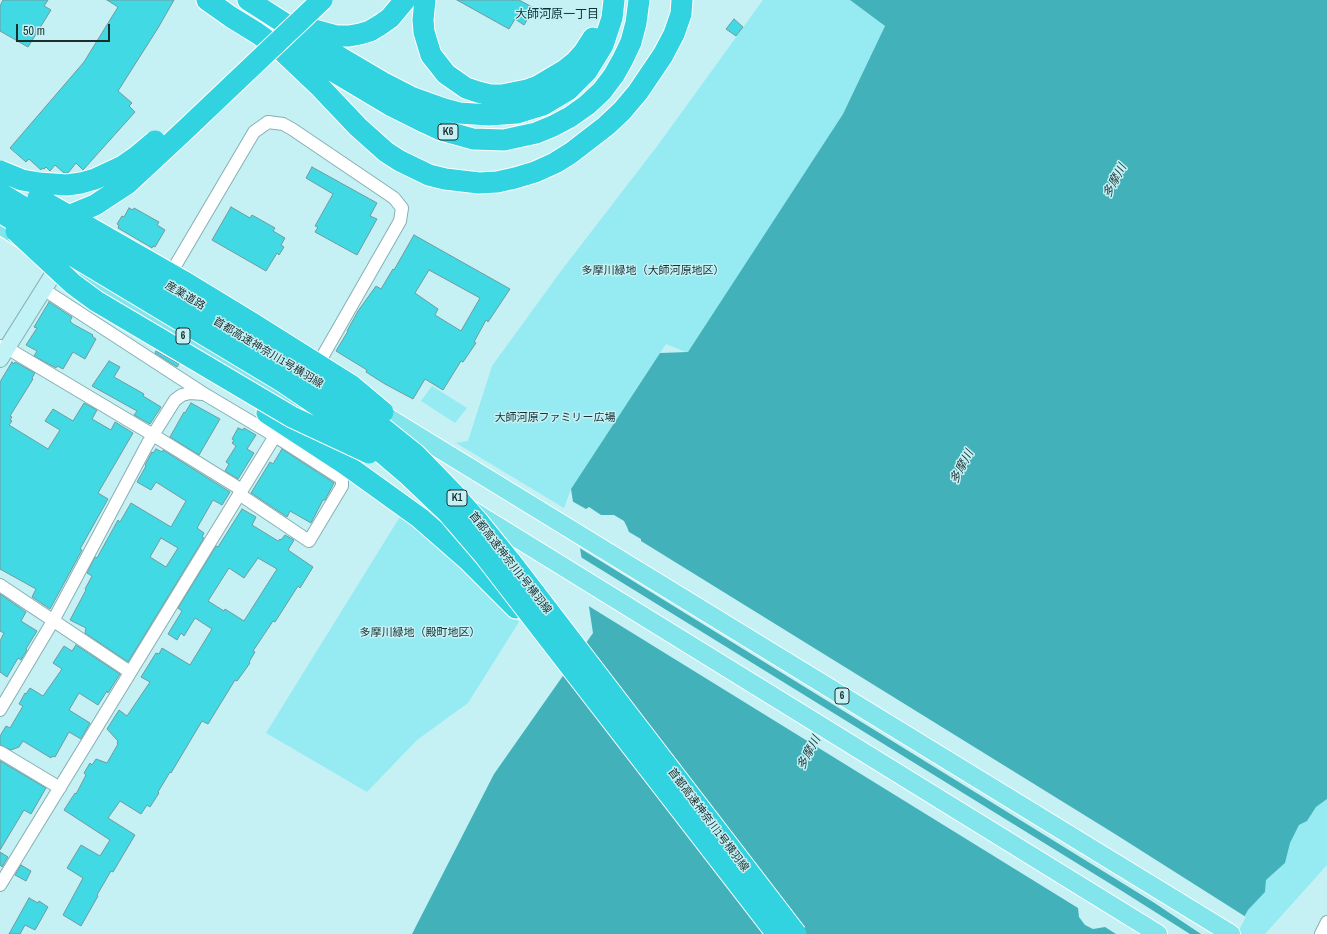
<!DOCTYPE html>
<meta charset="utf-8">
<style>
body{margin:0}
#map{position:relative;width:1327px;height:934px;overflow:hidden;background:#c5f1f5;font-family:"Archivo Narrow",sans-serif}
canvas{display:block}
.scale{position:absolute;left:16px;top:24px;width:94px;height:18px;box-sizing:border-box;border:2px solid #1c2d2e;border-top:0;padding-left:5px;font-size:12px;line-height:14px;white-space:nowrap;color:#1c2d2e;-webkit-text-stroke:3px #c5f1f5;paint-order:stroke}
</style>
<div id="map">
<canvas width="1327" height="934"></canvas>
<div class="scale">50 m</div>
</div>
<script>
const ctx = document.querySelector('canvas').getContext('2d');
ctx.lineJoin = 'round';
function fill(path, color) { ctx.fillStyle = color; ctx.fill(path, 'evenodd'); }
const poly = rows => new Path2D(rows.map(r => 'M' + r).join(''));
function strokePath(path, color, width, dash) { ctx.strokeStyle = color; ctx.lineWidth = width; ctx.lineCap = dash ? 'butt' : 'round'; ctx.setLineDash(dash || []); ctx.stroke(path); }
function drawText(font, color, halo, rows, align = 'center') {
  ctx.font = font + ' "Archivo Narrow","Noto Sans JP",sans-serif'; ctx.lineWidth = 3; ctx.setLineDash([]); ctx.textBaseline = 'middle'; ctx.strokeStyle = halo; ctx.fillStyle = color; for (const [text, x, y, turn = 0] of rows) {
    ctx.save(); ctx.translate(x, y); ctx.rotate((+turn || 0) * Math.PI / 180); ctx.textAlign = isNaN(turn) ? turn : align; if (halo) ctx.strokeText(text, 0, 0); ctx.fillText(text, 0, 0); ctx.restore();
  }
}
const green = poly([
 [763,0,850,0,885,26,843,114,688,353,666,344,660,353,571,489,564,508,456,443,468,441,492,366,561,271,658,145],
 [432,386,467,408,455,423,421,401],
 [406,507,519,622,468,703,417,740,367,792,266,733],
 [1327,799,1327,865,1265,934,1235,934,1248,910,1265,892,1266,880,1285,863,1290,843,1299,825,1307,821,1316,807]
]);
const water = poly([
 [850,0,1327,0,1327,799,1316,807,1307,821,1299,825,1290,843,1285,863,1266,880,1265,892,1248,910,1235,934,412,934,494,774,593,633,571,489,660,353,688,352,843,114,885,26]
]);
const pier = poly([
 [570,500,586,509,589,507,601,515,614,515,624,521,627,527,629,532,641,539,641,541,1115,834,1246,917,1237,934,1201,934,1153,902,578,547],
 [579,556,1122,891,1190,934,1116,934,1105,927,1093,929,1085,925,1079,917,1078,908,587,605]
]);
const building = poly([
 [3,0,48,0,44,6,51,10,28,47,0,31,0,6,3,0],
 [107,0,174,0,158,28,118,91,132,103,129,106,135,112,83,170,76,163,68,173,64,173,55,165,50,171,46,167,44,169,42,168,41,170,29,159,26,162,10,148,84,62,118,7,107,0],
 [457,0,519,0,534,8,524,25,515,19,509,29,457,0],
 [734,19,743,27,736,36,726,29,734,19],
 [312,167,377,203,370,216,377,219,357,255,315,232,318,227,315,226,333,194,306,178,312,167],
 [231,207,250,218,252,215,275,228,273,231,285,238,281,245,284,247,279,255,277,253,266,271,212,240,231,207],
 [129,208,133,210,134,208,159,222,157,225,165,230,155,247,153,246,152,248,118,228,119,225,117,224,122,216,124,217,129,208],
 [414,235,510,289,488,322,486,320,474,342,476,343,463,362,461,361,443,390,425,379,413,399,385,384,366,372,367,370,336,351,348,331,347,331,358,311,376,286,381,289,393,269,394,270,414,235],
 [429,270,480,298,461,331,435,315,438,309,415,293,429,270],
 [49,302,72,317,70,321,73,324,93,335,92,336,96,339,85,359,73,352,63,369,57,366,56,368,34,356,37,351,26,345,37,328,34,327,49,302],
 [156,351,179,364,177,367,155,353,156,351],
 [109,361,120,367,114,377,144,394,143,396,161,407,150,424,134,415,137,411,92,386,109,361],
 [12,362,14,364,15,362,35,373,32,378,33,379,10,416,12,417,10,420,12,421,9,425,48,449,60,430,45,421,53,409,73,421,84,403,97,410,92,419,111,430,115,422,133,433,98,493,108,499,80,549,82,550,50,609,32,597,36,589,0,569,0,382,12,362],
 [191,403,220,419,199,455,170,437,184,412,185,413,191,403],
 [238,428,243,430,244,428,256,435,247,449,254,453,238,479,225,471,229,464,226,462,236,446,232,443,234,440,232,439,238,428],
 [156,449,162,452,163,450,230,492,222,505,213,500,197,528,204,533,202,537,204,538,128,662,85,633,86,628,70,620,86,590,85,589,92,576,87,573,95,557,97,558,118,520,120,522,131,503,171,527,186,501,156,482,151,490,137,482,146,466,145,465,152,452,153,453,156,449],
 [161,538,178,548,166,567,150,557,161,538],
 [282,449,334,483,325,500,323,500,311,523,290,511,287,517,251,493,270,462,273,464,282,449],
 [242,509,256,517,252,525,278,541,280,539,281,540,285,535,294,540,288,550,313,567,300,588,298,586,275,622,273,621,253,651,255,652,249,662,250,663,237,681,235,680,208,724,202,721,171,773,170,772,158,792,159,793,150,807,147,805,141,814,120,801,108,818,135,835,113,872,111,871,97,895,98,896,81,926,63,915,83,878,67,868,81,845,100,856,110,840,64,810,75,793,76,794,86,775,84,773,90,763,92,765,96,759,107,763,118,744,117,743,118,741,107,729,119,710,127,716,150,682,141,677,156,653,159,654,162,648,190,665,212,629,195,618,184,636,181,633,177,640,168,634,182,611,178,608,216,546,218,547,242,509],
 [258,558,277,569,244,621,225,609,224,611,208,601,229,568,244,578,258,558],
 [0,594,26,612,21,621,37,631,26,649,27,650,21,660,18,658,7,677,0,672,0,641,4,633,0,631,0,594],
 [76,645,120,674,108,693,107,691,98,705,79,693,69,710,90,723,81,739,69,732,55,757,53,756,51,758,23,741,19,747,11,750,0,745,0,736,6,726,10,728,23,706,19,704,25,693,26,694,30,688,43,696,62,669,53,663,64,646,72,651,76,645],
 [0,761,46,788,31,814,24,810,0,850,0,761],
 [0,852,8,857,2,867,0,865,0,852],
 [21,865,31,871,26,881,15,875,21,865],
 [29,898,38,903,39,901,48,907,35,930,25,925,20,934,9,934,29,898]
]);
const street = poly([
 [168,278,254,132,268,122,283,124,292,129,394,198,402,208,400,221,321,359,322,370],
 [43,289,206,395,275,436,342,479,342,486,309,541,239,494],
 [0,346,7,348,153,435,242,490],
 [0,585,130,672],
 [0,710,53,621,148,443,175,400,182,395,190,393,203,394],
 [0,752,60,788],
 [0,885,275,436],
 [1321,934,1327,922]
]);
const secondary = poly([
 [0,359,62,260]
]);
const primary = poly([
 [0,225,26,242],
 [53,258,333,427],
 [371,407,1231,934],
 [473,511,1158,934]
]);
const highway = poly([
 [207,0,231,17,257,33,281,50,321,88,358,127,386,152,400,161,429,175,445,179,479,183,497,182,515,178,535,172,555,163,571,153,606,126,622,111,638,92,663,55,674,34,681,14,682,0],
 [248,0,309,39,382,82,413,98,444,109,459,113,489,115,517,113,543,105,568,90,587,71,603,45,612,18,614,0],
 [425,0,423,20,424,32,431,55,446,74,466,88,478,92,490,95,502,95,527,90,538,86,565,70,575,62,584,52,593,38],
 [303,26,314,30,336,36,349,36,360,34,370,31,380,25,390,18,405,0],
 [286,43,390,105,424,122,441,130,473,139,504,140,536,133,553,126,570,117,587,105,602,91,614,75,623,59,631,42,636,23,639,0],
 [267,413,345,464,420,518,468,560,516,608]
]);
const highwayBridge = poly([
 [0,171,22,180,39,183,67,185,81,183,95,179,123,166,136,157,155,141],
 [0,193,318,384,375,422,416,455,452,492,480,524,510,561,796,934],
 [38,198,183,281,252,323,352,386,383,412],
 [0,212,283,382,360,434,407,474,448,513,485,556,777,934],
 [61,219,95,205,127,184,185,130,322,0],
 [16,231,73,284,96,301,292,417,369,453]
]);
const shields = [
 [448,132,20],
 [183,336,14],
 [457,498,20],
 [842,696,14]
];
const shieldNames = [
 ["K6",448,132],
 ["6",183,336],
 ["K1",457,498],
 ["6",842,696]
];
const parkNames = [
 ["多摩川緑地（大師河原地区）",653,271],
 ["大師河原ファミリー広場",555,418],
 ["多摩川緑地（殿町地区）",420,633]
];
const streetNames = [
 ["産業道路",185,296,31],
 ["首都高速神奈川1号横羽線",268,353,31],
 ["首都高速神奈川1号横羽線",510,563,52],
 ["首都高速神奈川1号横羽線",708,820,53]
];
const neighbourhoodNames = [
 ["大師河原一丁目",557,15]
];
const waterNames = [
 ["多摩川",1115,181,-62],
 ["多摩川",962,467,-62],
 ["多摩川",809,753,-62]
];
fill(green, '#96eaf1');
fill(water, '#42b1ba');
fill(pier, '#c5f1f5');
fill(building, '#40d9e4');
strokePath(building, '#719a9e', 1);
strokePath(street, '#85b0b3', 14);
strokePath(secondary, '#85b0b3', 18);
strokePath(primary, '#fff', 20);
strokePath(highway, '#fff', 23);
strokePath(street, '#fff', 12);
strokePath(secondary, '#c1f2f5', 16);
strokePath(primary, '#83e5ec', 18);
strokePath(highway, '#30d3df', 21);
strokePath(highwayBridge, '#fff', 23, []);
strokePath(highwayBridge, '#30d3df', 21);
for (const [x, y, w] of shields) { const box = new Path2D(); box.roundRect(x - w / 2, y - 8, w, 16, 3); ctx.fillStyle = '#c5f1f5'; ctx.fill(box); strokePath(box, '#1c2d2e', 1); }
drawText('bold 10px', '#1c2d2e', null, shieldNames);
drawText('11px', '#1a3234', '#c5f1f5', parkNames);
drawText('11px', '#1c2d2e', '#c5f1f5', streetNames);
drawText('12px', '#083437', '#c5f1f5', neighbourhoodNames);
drawText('italic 12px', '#233c3e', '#c5f1f5', waterNames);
</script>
